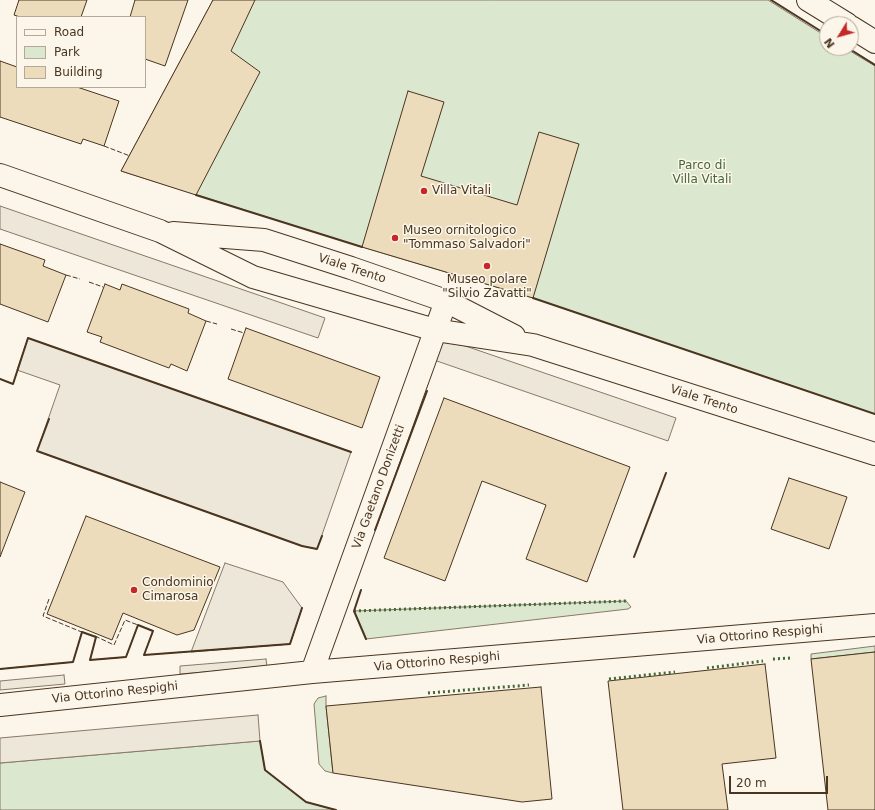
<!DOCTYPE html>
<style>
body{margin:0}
#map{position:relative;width:875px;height:810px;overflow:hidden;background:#fbf6e9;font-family:"DejaVu Sans",sans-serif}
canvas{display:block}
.legend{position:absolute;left:16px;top:16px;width:130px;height:72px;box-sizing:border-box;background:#fbf6e9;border:1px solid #b4a999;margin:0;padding:5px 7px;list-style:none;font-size:12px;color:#4a3520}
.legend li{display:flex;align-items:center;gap:8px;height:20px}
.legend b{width:20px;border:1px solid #b4a999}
.north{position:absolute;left:819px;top:16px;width:40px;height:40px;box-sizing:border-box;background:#fbf6e9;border:1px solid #b4a999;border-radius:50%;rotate:233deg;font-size:11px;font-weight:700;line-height:16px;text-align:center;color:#4a3520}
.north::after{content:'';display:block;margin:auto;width:14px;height:18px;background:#c62828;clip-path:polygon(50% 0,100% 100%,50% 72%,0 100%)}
.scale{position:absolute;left:729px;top:776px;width:99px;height:18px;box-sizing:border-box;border:2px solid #4a3520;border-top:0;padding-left:5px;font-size:12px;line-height:14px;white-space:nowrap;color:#4a3520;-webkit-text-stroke:3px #fbf6e9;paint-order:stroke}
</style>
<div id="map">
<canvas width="875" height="810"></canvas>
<ul class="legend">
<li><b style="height:5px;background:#fbf6e9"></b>Road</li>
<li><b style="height:11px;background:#dce7d0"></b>Park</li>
<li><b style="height:11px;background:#ecdcbc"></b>Building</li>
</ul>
<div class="north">N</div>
<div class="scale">20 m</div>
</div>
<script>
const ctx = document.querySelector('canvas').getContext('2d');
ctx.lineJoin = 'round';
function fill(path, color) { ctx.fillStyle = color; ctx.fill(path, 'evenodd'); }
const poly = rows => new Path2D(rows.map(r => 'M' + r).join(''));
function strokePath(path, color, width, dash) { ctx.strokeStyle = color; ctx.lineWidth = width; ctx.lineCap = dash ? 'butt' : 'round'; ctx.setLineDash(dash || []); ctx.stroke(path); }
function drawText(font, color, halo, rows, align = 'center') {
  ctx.font = font + ' "DejaVu Sans",sans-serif'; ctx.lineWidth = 3; ctx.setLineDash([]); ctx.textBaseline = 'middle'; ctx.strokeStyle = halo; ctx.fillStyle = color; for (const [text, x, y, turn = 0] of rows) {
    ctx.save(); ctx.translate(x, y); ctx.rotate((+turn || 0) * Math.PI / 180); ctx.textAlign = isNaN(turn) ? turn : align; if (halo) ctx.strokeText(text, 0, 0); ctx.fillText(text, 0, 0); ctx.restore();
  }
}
const green = poly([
 [213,0,768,0,827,37,827,48,845,48,875,66,875,414,533,298,362,247,121,171,213,0],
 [626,601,631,607,628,609,366,639,354,611,626,601],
 [875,646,875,652,811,659,811,654,875,646],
 [326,696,326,706,333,773,325,771,319,764,314,704,318,698,326,696],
 [260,741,265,770,306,802,336,810,0,810,0,763,260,741]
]);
const parking = poly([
 [0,206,325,318,318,338,0,229,0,206],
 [28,338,351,452,317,549,302,546,37,451,60,385,17,370,28,338],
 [442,338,676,418,668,441,434,360,442,338],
 [225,563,283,582,302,608,290,644,191,652,225,563],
 [266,659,267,667,180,674,180,666,266,659],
 [64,675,65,684,0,690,0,681,64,675],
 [258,715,260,741,0,763,0,738,258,715]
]);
const building = poly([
 [19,0,87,0,81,17,20,17,14,15,19,0],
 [135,0,188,0,165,66,145,59,145,17,130,17,135,0],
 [213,0,255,0,231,51,260,72,196,195,121,171,213,0],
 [0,61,17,67,17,87,77,87,119,101,104,146,83,139,81,144,0,117,0,61],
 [408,91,444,102,421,176,517,205,539,132,579,144,533,298,362,247,408,91],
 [0,244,45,260,43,266,66,275,48,322,0,304,0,244],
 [105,284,120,290,122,284,189,309,188,313,206,321,187,371,171,364,169,368,100,342,102,337,87,332,105,284],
 [246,328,380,377,362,428,228,379,246,328],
 [444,398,630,467,587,582,526,559,546,505,482,481,445,581,384,558,444,398],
 [789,478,847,497,829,549,771,529,789,478],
 [0,482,25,492,0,557,0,482],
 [86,516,220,567,194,630,177,635,123,613,112,640,47,614,86,516],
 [875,652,875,810,828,810,811,659,875,652],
 [765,664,776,758,722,764,728,810,623,810,608,681,765,664],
 [541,687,552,799,522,802,333,773,326,706,541,687]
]);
const minor = poly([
 [312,672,446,301],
 [0,705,312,672,875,625]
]);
const major = poly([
 [808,0,847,24],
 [851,27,875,42],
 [0,175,160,231,253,277,435,330,533,345,875,454],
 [173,233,264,240,351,268,446,301,514,336]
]);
const hedge = poly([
 [354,611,626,601],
 [773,659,791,658],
 [707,668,763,661],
 [609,679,675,672],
 [428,693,529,685]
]);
const fence = poly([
 [104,146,130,156],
 [66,275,80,279],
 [89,282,103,287],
 [206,321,217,324],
 [231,329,244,333],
 [0,379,13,384,28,338,351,452],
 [49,419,37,451,302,546,317,549,322,536],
 [49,599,43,616,84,633],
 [95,636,114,645,125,620,138,625],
 [0,669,73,662,82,632,96,637,90,660,126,657,138,625,153,631,144,655,290,644,302,608]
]);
const wall = poly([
 [771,0,827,35],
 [848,48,875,65],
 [196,195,362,247],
 [533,298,875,414],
 [0,379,13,384,28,338,351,452],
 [49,419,37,451,302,546,317,549,322,536],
 [375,530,427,391],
 [634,557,666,473],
 [361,590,354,611,366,639],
 [0,669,73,662,82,632,96,637,90,660,126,657,138,625,153,631,144,655,290,644,302,608],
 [260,741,265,770,306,802,336,810]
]);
const markers = [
 [424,191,4,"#c62828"],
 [395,238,4,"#c62828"],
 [487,266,4,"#c62828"],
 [134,590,4,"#c62828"]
];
const parkNames = [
 ["Parco di",702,166],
 ["Villa Vitali",702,180]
];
const poiNames = [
 ["Villa Vitali",432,191],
 ["Museo ornitologico",403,231],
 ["\"Tommaso Salvadori\"",403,245],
 ["Museo polare",487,280,"center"],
 ["\"Silvio Zavatti\"",487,294,"center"],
 ["Condominio",142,583],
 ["Cimarosa",142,597]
];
const streetNames = [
 ["Viale Trento",352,269,18],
 ["Viale Trento",704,400,18],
 ["Via Gaetano Donizetti",379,487,-70],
 ["Via Ottorino Respighi",760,635,-5],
 ["Via Ottorino Respighi",437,662,-5],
 ["Via Ottorino Respighi",115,693,-6]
];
fill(green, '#dce7d0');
strokePath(green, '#887966', 1);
fill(parking, '#ede7d9');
strokePath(parking, '#887966', 1);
fill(building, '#ecdcbc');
strokePath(building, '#4a3520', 1);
strokePath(minor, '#4a3520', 24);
strokePath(major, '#4a3520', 24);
strokePath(minor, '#fbf6e9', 22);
strokePath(major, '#fbf6e9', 22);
strokePath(hedge, '#436837', 3, [2, 3]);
strokePath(fence, '#4a3520', 1, [5, 2]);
strokePath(wall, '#4a3520', 2);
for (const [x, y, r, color] of markers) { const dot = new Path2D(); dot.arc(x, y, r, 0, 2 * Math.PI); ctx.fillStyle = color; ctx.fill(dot); strokePath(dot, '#fbf6e9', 1.5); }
drawText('12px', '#436837', '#fbf6e9', parkNames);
drawText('12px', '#4a3520', '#fbf6e9', poiNames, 'left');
drawText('12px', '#4a3520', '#fbf6e9', streetNames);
</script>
